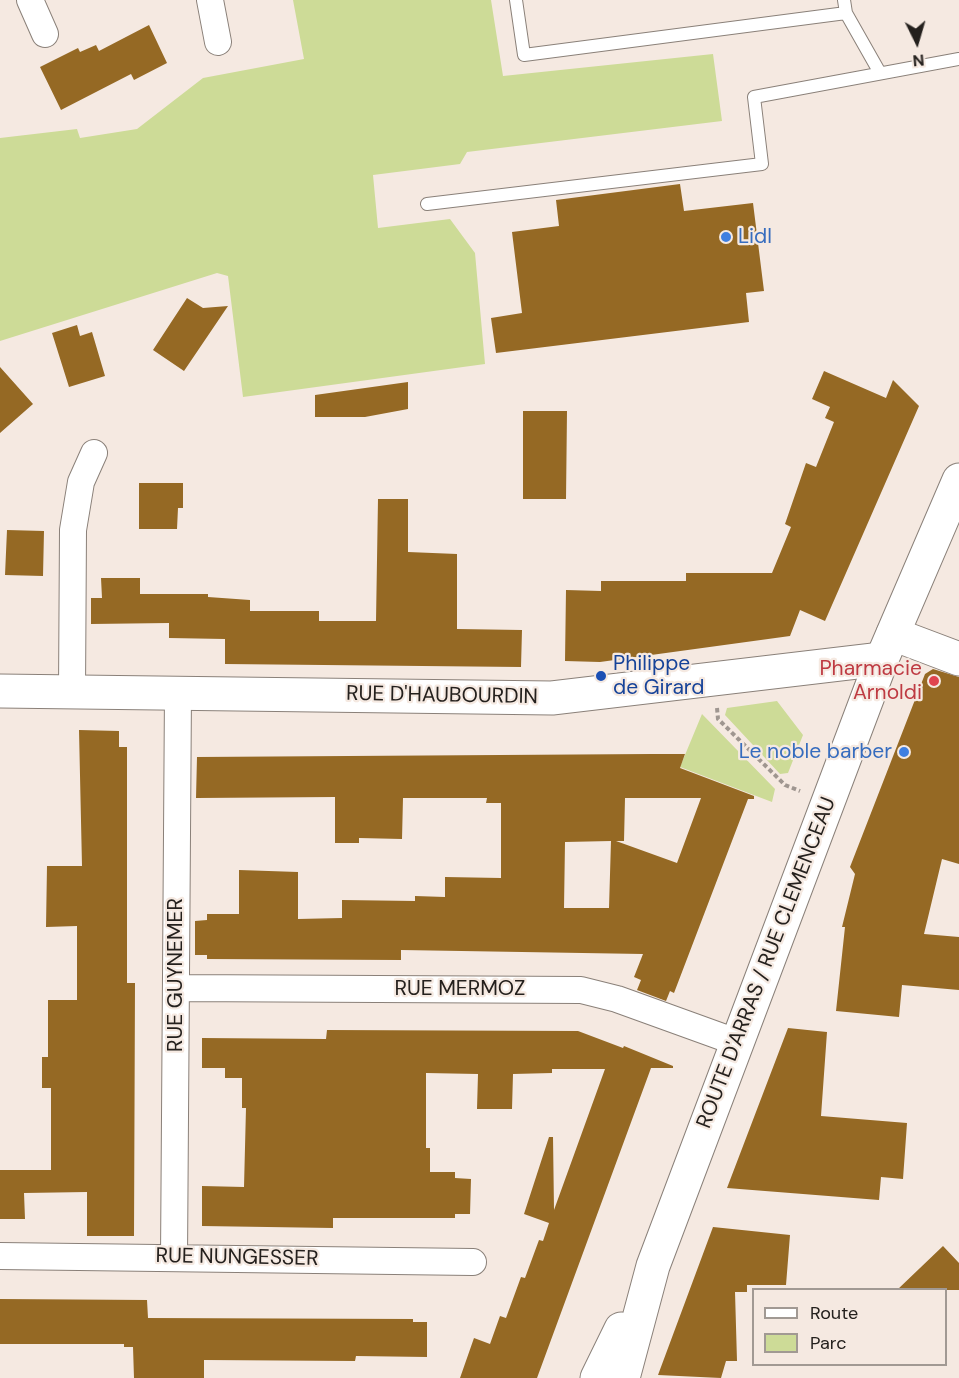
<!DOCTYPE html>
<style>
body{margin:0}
#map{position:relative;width:959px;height:1378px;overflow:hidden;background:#f5e9e1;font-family:"DM Sans",sans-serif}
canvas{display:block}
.legend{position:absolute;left:752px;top:1288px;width:195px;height:78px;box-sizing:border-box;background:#f5e9e1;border:2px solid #a19993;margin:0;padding:8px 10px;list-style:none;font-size:18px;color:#24201d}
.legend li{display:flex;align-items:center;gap:12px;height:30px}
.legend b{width:30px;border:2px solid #a19993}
.north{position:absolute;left:887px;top:12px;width:60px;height:60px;-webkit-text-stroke:4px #f5e9e1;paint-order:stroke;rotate:175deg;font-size:16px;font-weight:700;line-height:24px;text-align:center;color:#24201d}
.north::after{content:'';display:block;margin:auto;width:21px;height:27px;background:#24201d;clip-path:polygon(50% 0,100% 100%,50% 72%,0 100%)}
</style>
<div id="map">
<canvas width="959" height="1378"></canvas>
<ul class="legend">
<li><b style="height:8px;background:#fff"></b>Route</li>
<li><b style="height:16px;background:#cddb97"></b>Parc</li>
</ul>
<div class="north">N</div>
</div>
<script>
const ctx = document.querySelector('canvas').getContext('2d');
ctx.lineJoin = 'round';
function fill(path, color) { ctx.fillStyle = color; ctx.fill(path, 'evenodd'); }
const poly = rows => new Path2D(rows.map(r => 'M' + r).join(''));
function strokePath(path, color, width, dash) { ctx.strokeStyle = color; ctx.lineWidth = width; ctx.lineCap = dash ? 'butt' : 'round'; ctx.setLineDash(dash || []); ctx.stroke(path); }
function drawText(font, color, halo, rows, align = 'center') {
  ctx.font = font + ' "DM Sans",sans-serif'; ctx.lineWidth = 4.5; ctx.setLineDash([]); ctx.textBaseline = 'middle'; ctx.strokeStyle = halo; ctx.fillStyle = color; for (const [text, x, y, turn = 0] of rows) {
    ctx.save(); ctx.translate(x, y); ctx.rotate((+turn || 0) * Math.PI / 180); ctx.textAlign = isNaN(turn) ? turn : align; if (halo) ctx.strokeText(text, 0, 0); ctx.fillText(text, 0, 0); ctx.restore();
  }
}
const green = poly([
 [293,0,491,0,503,76,713,54,722,121,467,152,460,164,373,175,378,228,450,219,475,253,485,364,243,397,228,276,217,273,0,341,0,138,77,129,80,138,137,129,203,78,304,59],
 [777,701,803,735,788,773,780,774,725,715,727,708],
 [702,714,775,789,772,802,680,767]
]);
const building = poly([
 [149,25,167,63,134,80,131,74,61,110,40,67,78,48,80,52,96,45,99,51],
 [680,184,684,211,753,203,764,291,746,293,749,322,496,353,491,318,522,313,512,232,559,226,556,200],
 [187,298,203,308,228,306,184,371,153,350],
 [77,325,80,336,92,332,105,376,69,387,52,333],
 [0,367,33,404,0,433],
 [824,371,886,398,893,380,919,406,825,621,800,610,790,636,600,662,565,661,566,590,601,591,601,581,686,581,686,573,772,573,791,527,785,524,806,463,816,467,834,422,825,418,830,407,812,399],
 [408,382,408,409,365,417,315,417,315,395],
 [523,411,567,411,566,499,523,499],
 [139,483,183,483,183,508,178,508,177,529,139,529],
 [378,499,408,499,408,552,457,554,457,629,522,630,521,667,225,664,225,639,169,638,169,623,91,624,91,598,102,598,101,578,140,578,140,594,208,594,208,597,250,600,250,611,319,611,319,621,376,621],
 [7,530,44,531,43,576,5,575],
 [933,669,959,677,959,864,942,859,924,934,959,937,959,990,902,985,899,1017,836,1011,845,927,842,927,855,874,850,867,925,674],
 [79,730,119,731,119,747,127,747,127,983,135,983,134,1236,87,1236,87,1192,24,1193,25,1219,0,1219,0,1170,51,1170,51,1088,42,1088,42,1057,48,1057,48,1000,77,1000,77,926,46,927,47,866,82,866],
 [651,754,685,754,680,768,754,796,754,799,748,799,674,993,670,991,666,1001,637,990,641,980,634,977,643,954,401,950,401,960,207,959,207,955,195,955,195,921,207,920,207,914,239,914,239,870,298,872,298,919,342,918,342,900,415,901,415,896,445,897,445,877,501,878,501,803,486,803,487,798,403,798,402,839,359,838,359,843,335,843,335,797,196,798,197,757],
 [625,798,701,798,677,863,616,841,624,841],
 [611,841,609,908,564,908,565,842],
 [788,1028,827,1032,821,1116,907,1123,903,1179,881,1177,879,1200,727,1188],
 [327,1030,578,1031,623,1048,624,1046,673,1066,673,1068,651,1068,537,1378,460,1378,474,1338,490,1344,500,1316,506,1318,521,1277,525,1278,539,1240,543,1241,549,1223,524,1214,549,1137,553,1137,554,1210,605,1069,552,1069,552,1073,513,1074,512,1109,477,1109,478,1074,426,1073,426,1148,430,1148,430,1172,455,1172,455,1178,471,1179,470,1214,455,1214,455,1218,333,1218,333,1228,202,1226,202,1186,244,1187,246,1108,242,1108,242,1078,225,1078,225,1068,202,1068,202,1038,326,1039],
 [713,1227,790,1235,786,1285,747,1285,747,1292,735,1292,737,1361,726,1361,721,1378,658,1375],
 [943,1246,959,1263,959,1290,897,1290],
 [0,1299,147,1300,148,1318,413,1319,413,1322,427,1322,427,1357,356,1356,355,1361,204,1360,204,1378,134,1378,133,1347,124,1347,124,1344,0,1344]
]);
const path = poly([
 [717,708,718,719,785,785,800,791]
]);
const service = poly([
 [516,0,524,55,846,13],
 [844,0,846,13,880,73],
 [427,204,762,164,754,97,959,59]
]);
const minor = poly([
 [30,0,45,34],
 [210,0,218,42],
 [72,691,73,530,81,482,94,453],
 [176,988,581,990,617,999,736,1042],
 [0,1256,473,1262],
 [174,1258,178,692]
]);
const secondary = poly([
 [893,634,959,659],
 [0,691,552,698,882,659]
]);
const primary = poly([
 [597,1378,621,1329],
 [623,1378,653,1266,882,659,959,480]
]);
const markers = [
 [726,237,6,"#3f7fe0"],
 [601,676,6,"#1a4fb4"],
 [934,681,6,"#e0444e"],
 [904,752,6,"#3f7fe0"]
];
const shopNames = [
 ["Lidl",738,237],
 ["Le noble barber",892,752,"right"]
];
const transitNames = [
 ["Philippe",613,664],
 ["de Girard",613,688]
];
const healthNames = [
 ["Pharmacie",922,669],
 ["Arnoldi",922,693]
];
const streetNames = [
 ["RUE D'HAUBOURDIN",442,696,1],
 ["ROUTE D'ARRAS / RUE CLEMENCEAU",767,963,-69],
 ["RUE GUYNEMER",176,975,-90],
 ["RUE MERMOZ",460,989],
 ["RUE NUNGESSER",237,1258,1]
];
fill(green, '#cddb97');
fill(building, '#956924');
strokePath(service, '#8a8079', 14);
strokePath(minor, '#8a8079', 28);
strokePath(secondary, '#8a8079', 35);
strokePath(primary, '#8a8079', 35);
strokePath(path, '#9f9690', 4, [4.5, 3]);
strokePath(service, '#fff', 12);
strokePath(minor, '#fff', 26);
strokePath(secondary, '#fff', 33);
strokePath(primary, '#fff', 33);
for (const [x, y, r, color] of markers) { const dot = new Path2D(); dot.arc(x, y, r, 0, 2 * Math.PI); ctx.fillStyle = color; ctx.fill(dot); strokePath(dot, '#f5e9e1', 2); }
drawText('21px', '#366cbe', '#f5e9e1', shopNames, 'left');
drawText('21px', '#164399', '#f5e9e1', transitNames, 'left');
drawText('21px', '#be3a42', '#f5e9e1', healthNames, 'right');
drawText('21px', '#24201d', '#f5e9e1', streetNames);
</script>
